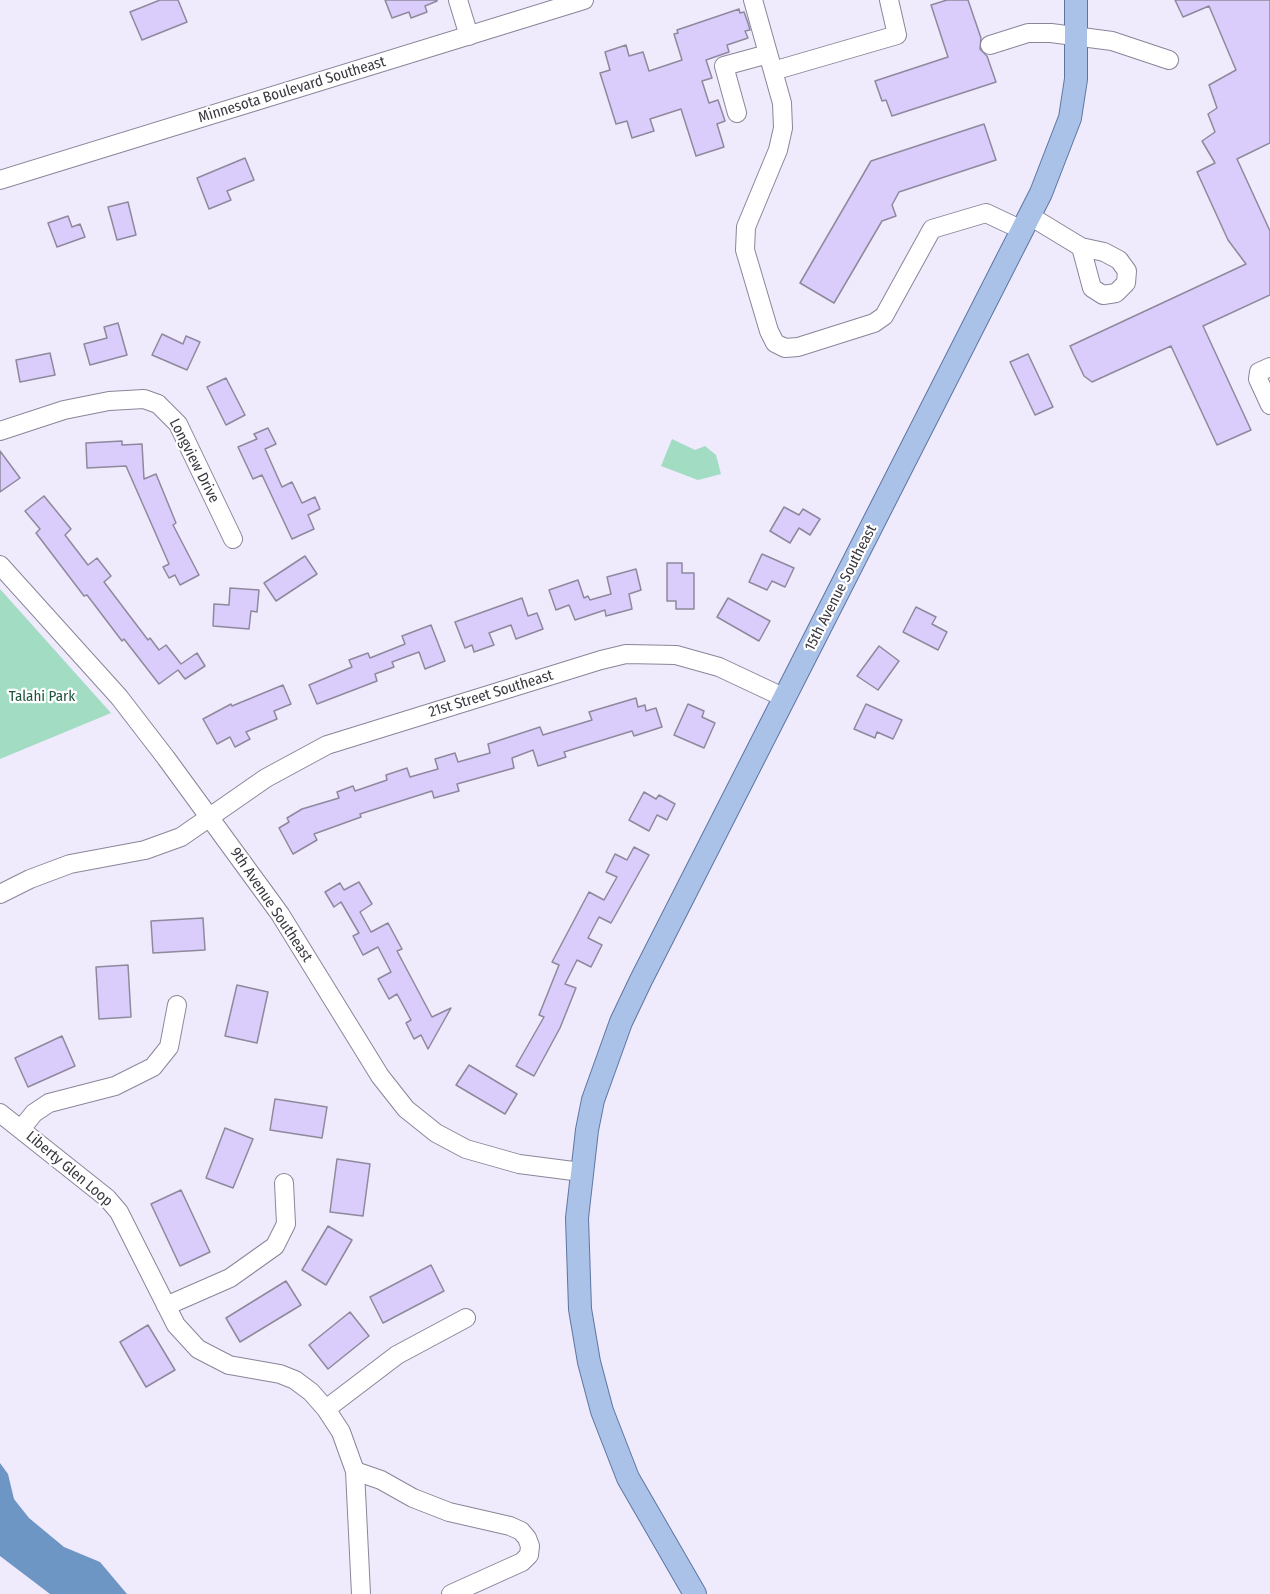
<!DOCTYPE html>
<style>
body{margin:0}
canvas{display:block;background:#efeafc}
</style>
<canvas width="1270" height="1594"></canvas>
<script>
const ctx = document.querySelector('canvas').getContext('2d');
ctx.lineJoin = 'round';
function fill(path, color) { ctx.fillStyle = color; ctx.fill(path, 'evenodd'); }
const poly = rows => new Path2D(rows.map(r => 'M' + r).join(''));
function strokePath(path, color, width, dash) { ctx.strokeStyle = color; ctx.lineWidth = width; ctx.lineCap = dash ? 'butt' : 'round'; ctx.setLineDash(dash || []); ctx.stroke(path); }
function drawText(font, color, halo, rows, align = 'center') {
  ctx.font = font + ' "Fira Sans Condensed",sans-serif'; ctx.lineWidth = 4.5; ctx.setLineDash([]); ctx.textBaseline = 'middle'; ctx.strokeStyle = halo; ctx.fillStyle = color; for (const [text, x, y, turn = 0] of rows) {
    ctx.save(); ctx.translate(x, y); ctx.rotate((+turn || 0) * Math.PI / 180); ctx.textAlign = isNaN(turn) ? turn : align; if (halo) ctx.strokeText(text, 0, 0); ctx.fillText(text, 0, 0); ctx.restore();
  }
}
const green = poly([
 [672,439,695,450,705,446,716,455,721,474,698,480,661,466],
 [0,589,111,713,0,759]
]);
const water = poly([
 [0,1463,8,1474,14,1499,29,1518,64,1547,100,1562,127,1594,50,1594,0,1556]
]);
const building = poly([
 [160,0,178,0,187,22,142,40,130,12,160,0],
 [385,0,437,0,437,1,425,6,427,12,411,18,409,12,392,18,385,0],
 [947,0,968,0,981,38,980,49,987,56,996,82,892,116,886,100,882,101,875,81,948,57,931,5,947,0],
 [1175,0,1270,0,1270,143,1237,159,1270,231,1270,295,1203,326,1251,430,1217,445,1171,346,1092,382,1084,376,1070,346,1246,264,1228,240,1197,172,1215,163,1202,141,1215,132,1208,114,1217,108,1209,85,1236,70,1209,6,1183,17,1175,0],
 [739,9,740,13,744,12,748,23,750,30,745,31,748,38,727,45,729,52,706,60,712,78,702,81,709,103,718,100,725,121,717,124,724,147,696,156,681,109,650,119,654,131,632,138,627,121,616,124,600,73,610,70,605,52,626,45,629,56,643,52,649,71,682,60,674,34,678,33,677,30,739,9],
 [984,124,996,160,899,192,892,205,896,216,882,221,834,303,800,283,871,161,984,124],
 [245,158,254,180,227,191,231,200,209,209,197,178,245,158],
 [128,202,136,235,117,240,108,207,128,202],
 [68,216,72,227,80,224,85,237,57,247,48,223,68,216],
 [118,323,127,355,90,365,84,344,107,338,104,327,118,323],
 [162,334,183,344,186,336,200,342,187,370,152,355,162,334],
 [50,353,55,375,20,382,16,360,50,353],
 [1028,354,1053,407,1035,415,1010,362,1028,354],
 [226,378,245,415,226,425,207,387,226,378],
 [268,428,276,444,265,449,282,487,292,482,302,503,315,497,320,509,308,515,314,529,292,539,262,475,253,479,238,447,257,439,254,434,268,428],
 [122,441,122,445,142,444,144,479,156,474,176,523,173,525,199,575,180,585,175,575,169,578,163,567,169,564,126,466,87,468,86,443,122,441],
 [0,451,20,478,0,492,0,451],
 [44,496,71,529,65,535,88,565,97,558,111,576,104,582,148,640,150,638,159,650,166,645,181,664,197,653,205,666,185,679,178,670,159,684,124,639,122,641,87,595,84,596,36,533,40,529,25,511,44,496],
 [784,507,799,515,803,509,820,519,810,535,799,528,790,543,770,531,784,507],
 [762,554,794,568,785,587,772,581,767,590,749,582,762,554],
 [305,556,317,574,276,601,264,583,305,556],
 [667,563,682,563,682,573,694,573,694,609,676,609,676,601,667,601,667,563],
 [636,569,641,590,629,594,632,609,606,616,605,610,575,620,569,605,556,610,549,590,578,580,584,598,588,596,590,600,611,594,607,577,636,569],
 [230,588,259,590,257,612,251,611,249,629,213,626,214,604,229,605,230,588],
 [522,598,528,616,537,613,543,629,516,639,511,625,489,633,494,645,474,652,472,645,465,648,455,622,522,598],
 [728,598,770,621,759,641,717,617,728,598],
 [916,607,936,617,932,624,947,632,938,650,903,632,916,607],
 [431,625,445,661,425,669,419,652,392,662,394,667,375,674,377,681,317,704,309,685,352,667,349,660,368,653,370,658,405,644,402,636,431,625],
 [879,646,899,661,878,690,857,676,879,646],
 [283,685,291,704,274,711,277,719,246,732,250,739,235,747,230,737,217,744,203,719,231,704,232,706,283,685],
 [636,698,638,707,645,705,646,711,656,708,662,727,634,736,632,731,564,752,566,757,538,766,533,750,512,758,514,768,457,784,459,791,434,798,432,791,360,814,361,817,314,834,317,840,293,854,279,828,289,822,287,818,302,809,339,798,337,792,353,786,355,791,387,780,386,775,407,768,410,777,438,769,435,759,455,753,458,762,490,753,488,744,540,727,543,735,592,720,589,712,636,698],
 [688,704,704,711,702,717,715,723,704,748,674,735,688,704],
 [866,704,902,720,893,739,877,732,875,738,854,729,866,704],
 [644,792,656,799,659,795,675,804,667,820,657,815,649,831,629,820,644,792],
 [634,847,649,855,611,923,599,917,588,938,602,945,591,967,577,960,565,984,576,988,560,1028,534,1076,516,1066,544,1017,539,1015,559,965,552,962,589,892,604,900,617,877,606,872,615,854,627,860,634,847],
 [359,882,372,904,360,912,371,932,388,923,402,949,397,951,432,1017,451,1008,428,1049,421,1035,414,1039,406,1023,411,1020,397,994,389,999,378,979,391,972,378,947,363,955,353,936,359,933,341,902,334,907,325,892,340,883,344,890,359,882],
 [203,918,205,950,153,953,151,921,203,918],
 [128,965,131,1017,99,1019,96,967,128,965],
 [237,985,268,992,257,1043,225,1036,237,985],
 [62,1036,75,1066,28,1087,15,1058,62,1036],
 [469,1065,517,1094,505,1114,456,1085,469,1065],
 [275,1099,327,1107,322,1138,270,1130,275,1099],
 [225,1128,253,1139,233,1188,206,1178,225,1128],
 [337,1159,370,1164,363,1216,330,1212,337,1159],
 [181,1190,210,1252,180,1266,151,1204,181,1190],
 [328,1226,352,1240,326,1285,302,1270,328,1226],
 [431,1265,444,1291,383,1323,370,1297,431,1265],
 [286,1281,301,1305,240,1342,226,1318,286,1281],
 [350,1312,369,1336,328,1369,309,1345,350,1312],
 [148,1325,175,1370,146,1387,120,1342,148,1325]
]);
const minor = poly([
 [458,0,469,36],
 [753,0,782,103,783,128,778,150,746,227,745,250,769,331,775,343,785,348,798,347,874,323,884,316,932,229,986,213,1022,230],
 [990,45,1028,33,1051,33,1112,41,1169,60],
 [773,71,897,35,889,0],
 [737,113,724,66,768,54],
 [0,180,584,0],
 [1030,216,1081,247,1104,252,1119,260,1127,271,1126,283,1116,293,1103,295,1092,288,1081,247],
 [1270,367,1259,372,1258,379,1270,405],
 [0,431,64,410,109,401,144,399,158,404,178,424,233,539],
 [0,565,119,697,166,758,280,914,380,1076,406,1109,436,1133,466,1149,519,1164,581,1172],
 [0,894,30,879,70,864,145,850,181,837,266,778,327,745,601,660,626,654,676,655,719,667,785,698],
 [0,1113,107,1198,119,1212,176,1325,198,1349,229,1365,280,1374,295,1380,311,1392,326,1409,341,1432,355,1471,361,1594],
 [21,1129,34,1113,49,1103,115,1086,153,1067,169,1047,177,1005],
 [166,1306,230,1278,275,1246,286,1224,284,1183],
 [326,1409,397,1355,466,1318],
 [355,1471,381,1480,413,1498,449,1512,510,1526,521,1531,527,1538,530,1546,529,1555,522,1562,451,1594]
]);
const major = poly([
 [695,1594,628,1478,602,1411,589,1362,580,1309,577,1218,587,1130,593,1100,621,1022,641,980,1041,193,1070,118,1076,79,1076,0]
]);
const streetNames = [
 ["Minnesota Boulevard Southeast",292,90,-17],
 ["Longview Drive",194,461,63],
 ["15th Avenue Southeast",841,588,-63],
 ["21st Street Southeast",491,694,-17],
 ["9th Avenue Southeast",271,905,56],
 ["Liberty Glen Loop",69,1169,40]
];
const parkNames = [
 ["Talahi Park",42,697]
];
fill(green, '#a2dcc2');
fill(water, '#6e96c5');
fill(building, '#daccfb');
strokePath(building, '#8f899d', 1.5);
strokePath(minor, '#8b8599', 20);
strokePath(major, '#5e76a3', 24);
strokePath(minor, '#fff', 18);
strokePath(major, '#aac1e8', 22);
drawText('15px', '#3a3840', '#fff', streetNames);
drawText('15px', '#1f5540', '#fff', parkNames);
</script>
